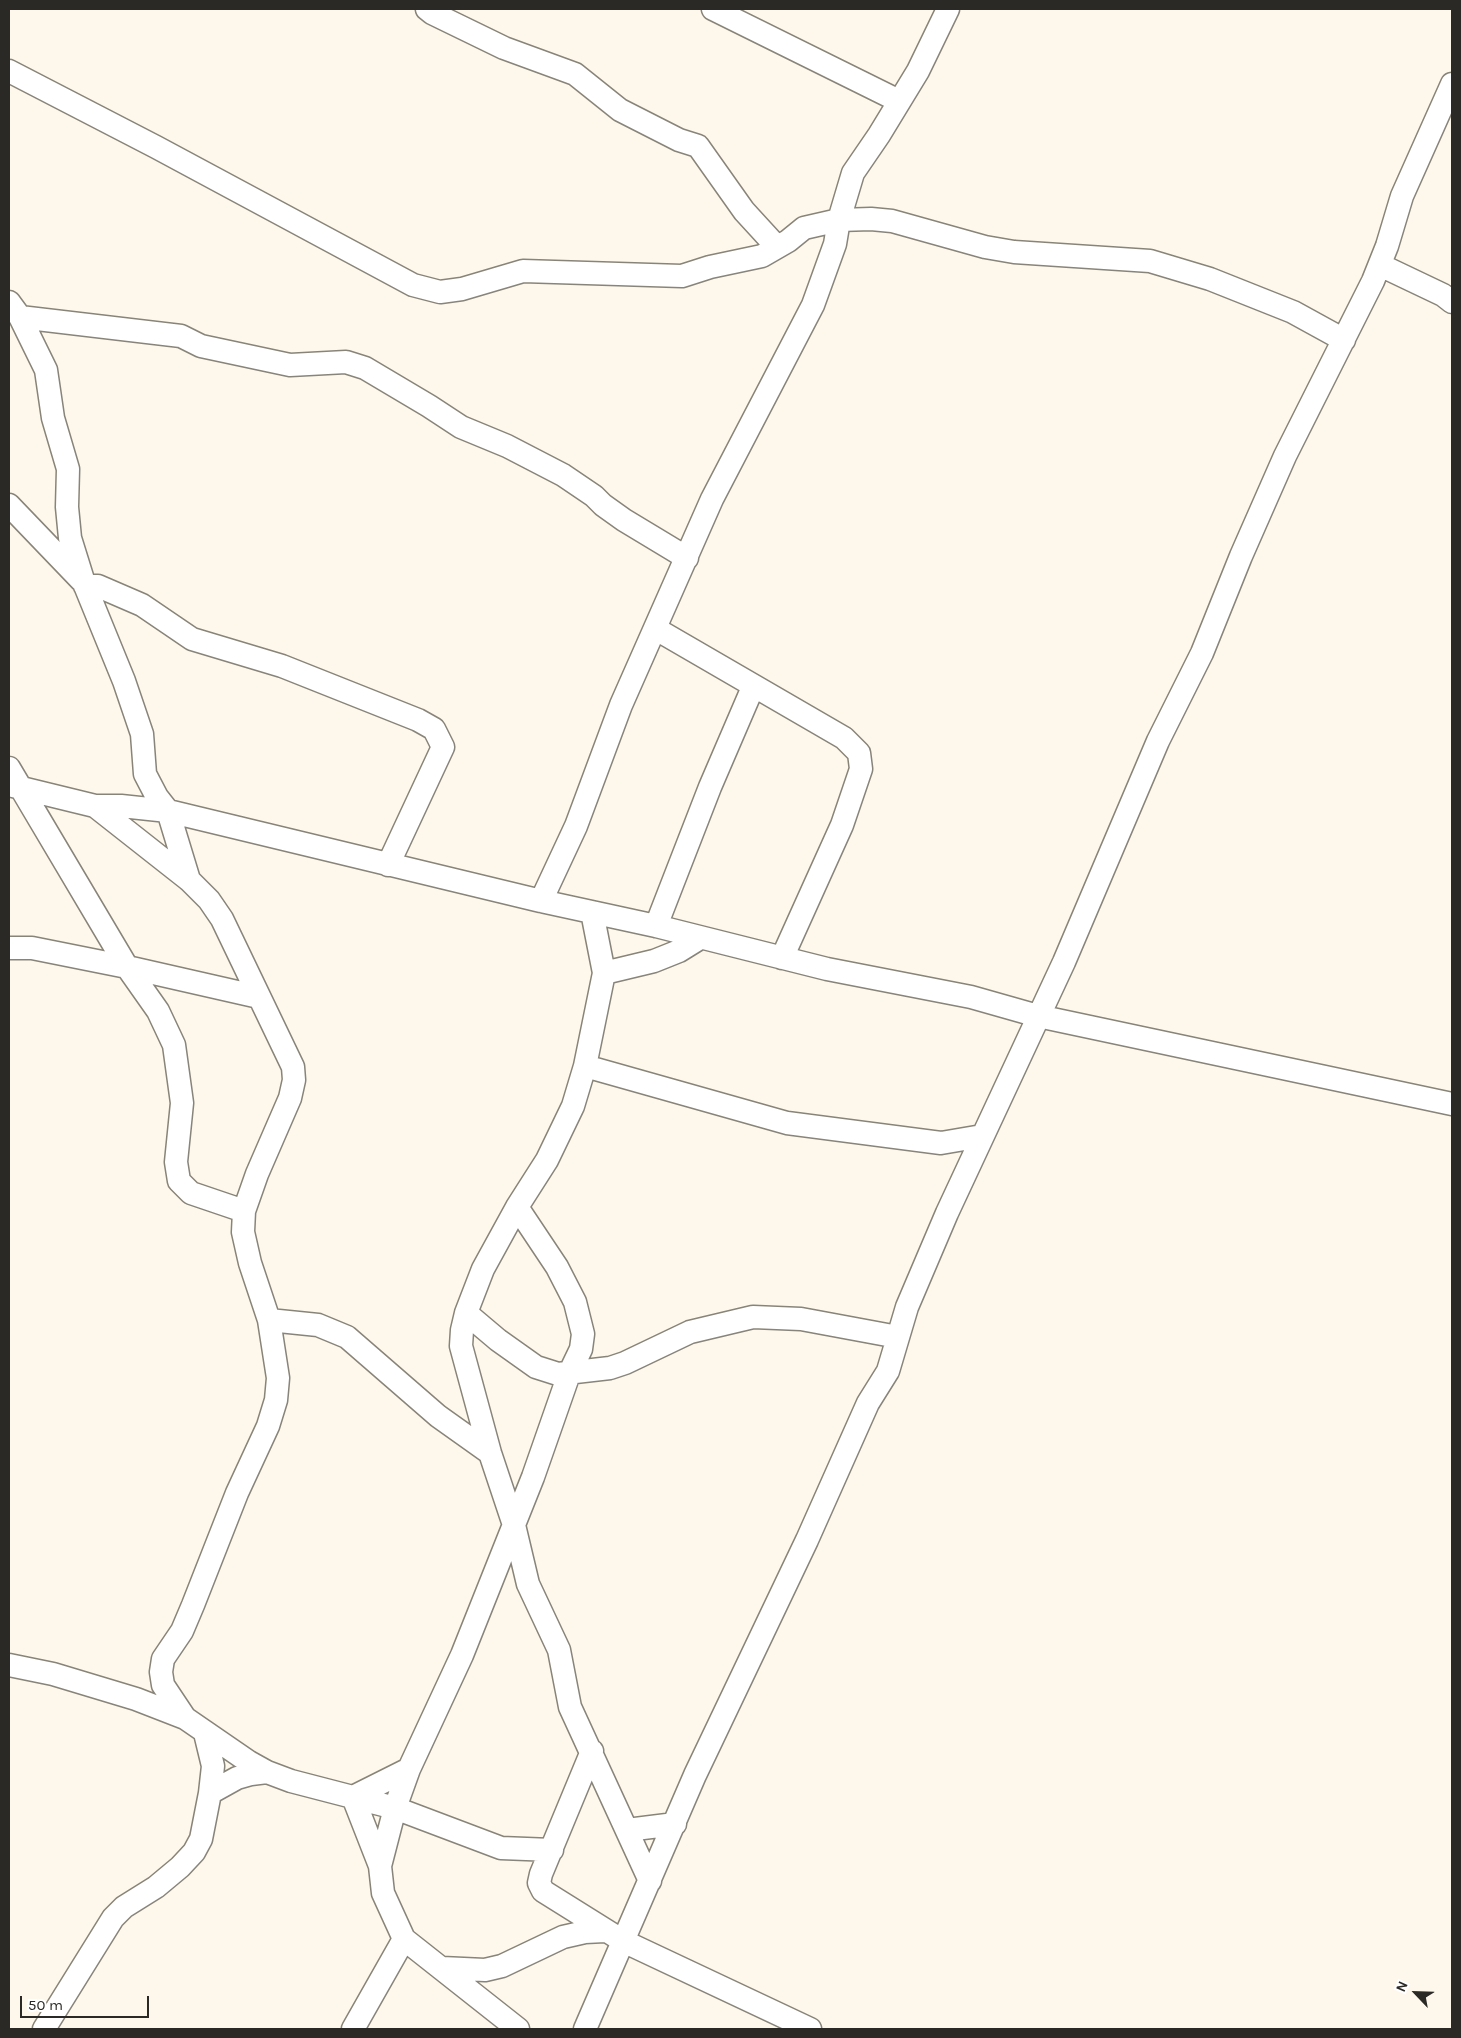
<!DOCTYPE html>
<style>
body{margin:0}
#map{position:relative;width:1461px;height:2038px;overflow:hidden;background:#fef8ec;font-family:Karla,sans-serif}
canvas{display:block}
.frame{position:absolute;inset:0;border:10px solid #2b2925;pointer-events:none}
.north{position:absolute;left:1391px;top:1968px;width:50px;height:50px;-webkit-text-stroke:4px #fff;paint-order:stroke;rotate:294deg;font-size:14px;font-weight:700;line-height:20px;text-align:center;color:#2b2925}
.north::after{content:'';display:block;margin:auto;width:18px;height:22px;background:#2b2925;clip-path:polygon(50% 0,100% 100%,50% 72%,0 100%)}
.scale{position:absolute;left:20px;top:1996px;width:129px;height:22px;box-sizing:border-box;border:2px solid #2b2925;border-top:0;padding-left:6px;font-size:15px;line-height:18px;white-space:nowrap;color:#2b2925;-webkit-text-stroke:4px #fff;paint-order:stroke}
</style>
<div id="map">
<canvas width="1461" height="2038"></canvas>
<div class="frame"></div>
<div class="north">N</div>
<div class="scale">50 m</div>
</div>
<script>
const ctx = document.querySelector('canvas').getContext('2d');
ctx.lineJoin = 'round';
const poly = rows => new Path2D(rows.map(r => 'M' + r).join(''));
function strokePath(path, color, width, dash) { ctx.strokeStyle = color; ctx.lineWidth = width; ctx.lineCap = dash ? 'butt' : 'round'; ctx.setLineDash(dash || []); ctx.stroke(path); }
const minor = poly([
 [427,9,432,13,504,48,575,74,620,110,679,140,698,146,744,211,777,247],
 [713,9,899,101],
 [9,71,156,147,413,285,440,292,462,289,523,271,682,276,710,267,762,256,788,241,804,228,839,220,871,219,892,221,985,247,1014,252,1150,261,1210,279,1293,312,1344,340],
 [1380,265,1443,295,1452,302],
 [9,302,20,317,46,370,53,418,68,469,67,507,70,538,84,583,124,681,142,734,145,774,157,797,168,811,189,880],
 [20,317,181,336,201,346,290,365,346,362,365,368,429,406,461,427,507,446,563,475,594,496,603,505,624,520,687,558],
 [9,505,81,580],
 [85,586,98,586,142,605,192,639,282,666,418,720,434,729,443,747,388,865],
 [656,629,844,738,859,753,861,769,842,825,782,958],
 [9,768,127,967,158,1011,174,1045,182,1103,176,1162,179,1181,191,1193,244,1211],
 [9,785,95,806,121,806,168,811,541,901,656,926,827,969,971,997,1038,1016,1452,1104],
 [95,806,189,880,209,900,222,919,293,1067,294,1080,290,1098,257,1174,244,1211,243,1232,250,1263,269,1320,278,1378,276,1400,268,1426,237,1493,193,1605,182,1631,163,1659,161,1672,163,1685,185,1718],
 [541,901,576,826,621,705,712,499,813,305,835,244,839,220,853,173,879,135,918,71,948,9],
 [592,912,604,973,585,1066,573,1106,547,1160,517,1207,483,1269,466,1313,462,1330,461,1346,490,1453,514,1525,528,1584,559,1650,570,1707,650,1881],
 [656,926,710,787,753,687],
 [9,948,32,948,127,967,259,997],
 [604,973,654,961,679,951,700,938],
 [585,1066,787,1123,941,1143,982,1136],
 [517,1207,557,1267,575,1302,583,1334,581,1349,569,1374,533,1477,462,1655,409,1769,395,1808,380,1866,383,1893,404,1939,518,2029],
 [466,1313,498,1340,536,1367,558,1374,610,1368,625,1363,690,1332,753,1317,801,1319,898,1337],
 [269,1320,318,1325,347,1337,438,1416,490,1453],
 [9,1665,53,1674,136,1699,185,1718,249,1762,267,1772,291,1781,395,1808,501,1848,552,1850],
 [592,1751,541,1874,539,1883,543,1891,623,1941,810,2029],
 [210,1793,237,1778,251,1774,267,1772],
 [627,1830,675,1824],
 [380,1866,353,1797,409,1769],
 [442,1968,485,1970,502,1966,563,1937,585,1932,605,1931],
 [44,2029,113,1918,124,1907,156,1887,180,1867,194,1852,201,1839,210,1793,213,1766,205,1733],
 [353,2029,404,1939],
 [585,2029,695,1775,807,1540,868,1403,888,1371,907,1307,947,1213,1064,962,1158,741,1202,653,1241,556,1285,456,1373,281,1387,246,1402,196,1452,84]
]);
strokePath(minor, '#898479', 25);
strokePath(minor, '#fff', 22);
</script>
